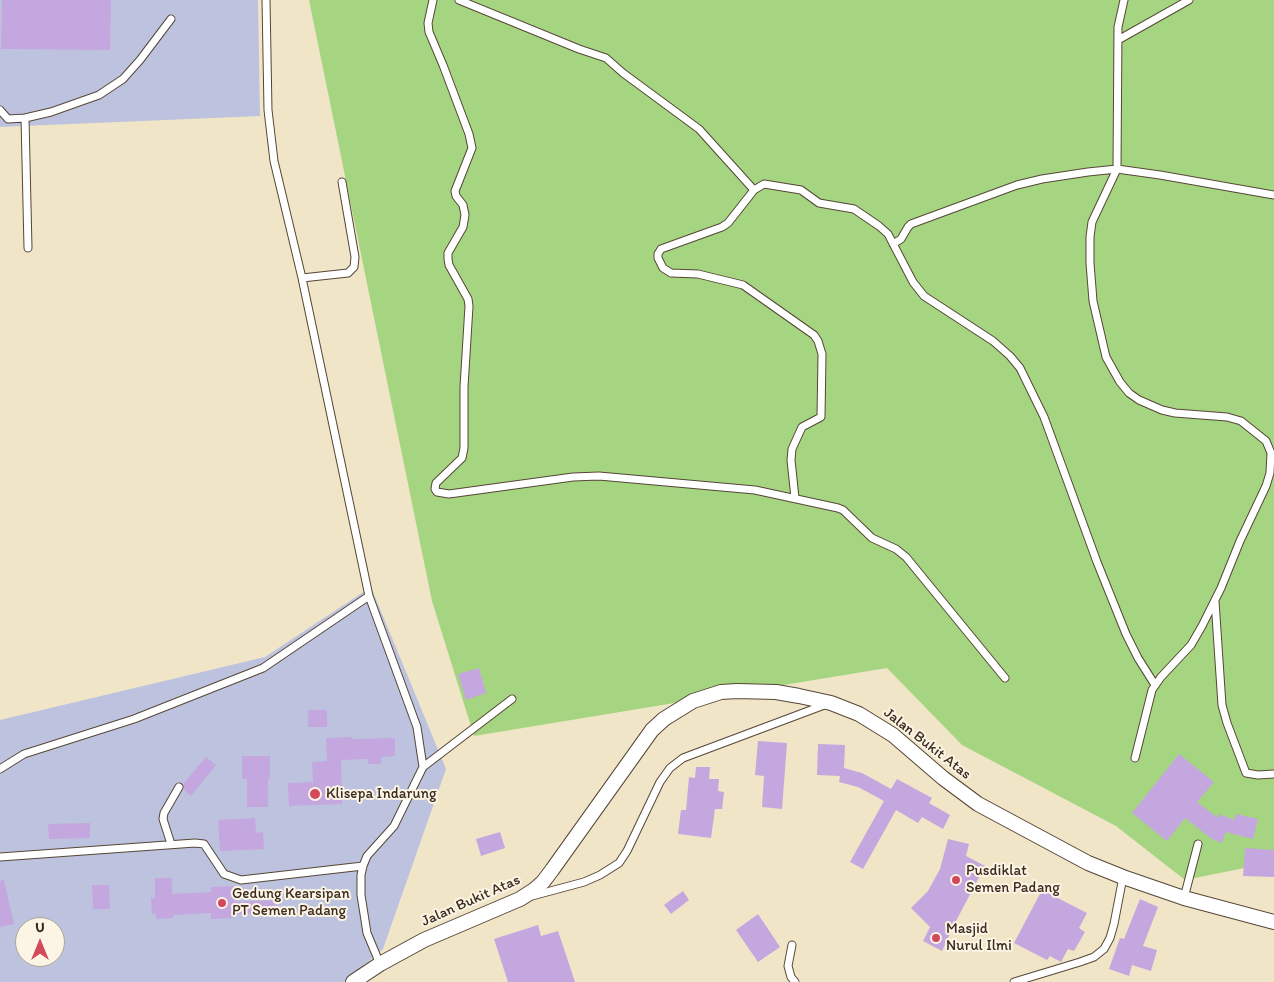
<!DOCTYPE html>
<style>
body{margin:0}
#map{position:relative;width:1274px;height:982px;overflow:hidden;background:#f0e5c7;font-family:Itim,sans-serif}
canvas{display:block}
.north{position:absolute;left:15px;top:917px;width:50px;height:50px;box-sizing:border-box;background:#fcf5e5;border:1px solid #afa495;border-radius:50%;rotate:0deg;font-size:14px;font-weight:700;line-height:20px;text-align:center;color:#3b2a1e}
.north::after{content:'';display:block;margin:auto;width:18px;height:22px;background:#d1495b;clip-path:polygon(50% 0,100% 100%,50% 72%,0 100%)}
</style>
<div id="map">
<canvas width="1274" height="982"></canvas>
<div class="north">U</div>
</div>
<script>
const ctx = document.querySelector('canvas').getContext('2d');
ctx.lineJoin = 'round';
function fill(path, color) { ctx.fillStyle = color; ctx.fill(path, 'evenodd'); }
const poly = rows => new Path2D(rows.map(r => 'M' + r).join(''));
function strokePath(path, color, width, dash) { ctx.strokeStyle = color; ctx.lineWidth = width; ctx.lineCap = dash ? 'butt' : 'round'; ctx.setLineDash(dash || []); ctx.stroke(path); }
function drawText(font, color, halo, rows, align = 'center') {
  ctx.font = font + ' Itim,sans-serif'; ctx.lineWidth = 4; ctx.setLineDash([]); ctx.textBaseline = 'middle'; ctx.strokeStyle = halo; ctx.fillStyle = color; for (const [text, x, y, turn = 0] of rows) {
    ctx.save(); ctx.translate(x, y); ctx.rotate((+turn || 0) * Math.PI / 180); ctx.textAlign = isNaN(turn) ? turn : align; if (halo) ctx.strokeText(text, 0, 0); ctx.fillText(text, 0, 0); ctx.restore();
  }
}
const industrial = poly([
 [0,0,258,0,260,116,0,127],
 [371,587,446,769,383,949,344,982,0,982,0,720,265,657],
 [25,927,55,927,55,957,25,957]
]);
const green = poly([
 [309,0,1274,0,1274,862,1185,880,1116,826,962,745,887,668,474,736,432,601]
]);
const building = poly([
 [2,0,111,0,110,50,1,49],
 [479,668,486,693,466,700,458,674],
 [308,710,327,710,327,727,308,727],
 [352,737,352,739,395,738,395,756,381,757,381,764,368,764,368,759,341,760,342,804,289,806,288,783,313,782,312,762,327,761,326,738],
 [758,741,787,743,782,809,762,807,764,776,755,775],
 [818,744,845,745,844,768,862,773,891,789,897,779,932,798,929,803,950,815,943,829,922,817,918,823,896,810,863,869,850,862,884,801,858,787,839,782,840,776,817,775],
 [1179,754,1214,782,1197,802,1218,818,1219,814,1234,820,1236,814,1258,819,1253,839,1226,832,1222,843,1212,839,1185,818,1167,841,1132,813],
 [242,756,270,756,270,779,268,779,268,807,247,807,247,779,242,779],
 [206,757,216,765,191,796,184,790,183,784],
 [696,767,710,767,709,779,719,779,718,791,724,792,722,809,715,809,711,838,678,834,681,810,686,810,689,777,695,778],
 [255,818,256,833,263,832,264,849,220,851,218,820],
 [90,823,90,838,49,839,48,824],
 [500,832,505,848,481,856,476,839],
 [948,839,969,844,966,856,985,866,956,921,942,951,923,941,930,927,911,908,928,891,940,869],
 [1245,848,1274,850,1274,877,1243,876],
 [155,878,172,878,172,894,211,892,211,887,233,886,234,902,275,900,275,913,234,914,234,918,211,919,211,913,173,915,173,918,156,919,156,914,152,914,151,898,155,898],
 [4,880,14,924,0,927,0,881],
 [92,885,109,885,110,909,93,909],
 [1042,890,1087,913,1079,928,1085,932,1074,951,1068,949,1061,962,1050,956,1047,960,1014,943],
 [683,891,689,900,671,914,664,905],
 [1140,899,1158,907,1143,946,1157,950,1151,971,1132,965,1129,976,1109,969,1120,938,1124,939],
 [758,914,780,947,758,962,736,930],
 [538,925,541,936,558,931,575,982,508,982,494,939]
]);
const service = poly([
 [266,0,268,110,274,161,302,278,369,596,417,727,423,767,394,826,367,856,363,866,361,875,361,895,367,933,380,964],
 [433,0,428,23,429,32,443,65,469,134,472,148,455,191,456,196,463,205,465,215,463,227,448,253,448,259,449,265,468,299,469,306,464,387,464,448,462,458,436,483,435,489,437,492,449,494,573,477,599,476,755,490,838,508,843,510,872,538,896,549,906,557,1005,678],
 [459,0,579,49,606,58,623,73,699,129,754,190],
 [1124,0,1118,27,1117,169,1092,222,1090,237,1090,263,1093,301,1106,357,1120,382,1129,393,1139,400,1162,410,1175,413,1227,417,1241,421,1266,441,1271,453,1270,473,1266,486,1240,541,1221,588,1202,626,1191,645,1161,677,1152,690,1135,758],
 [1118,40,1189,0],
 [0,110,8,119,25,118,51,112,99,95,123,79,140,60,171,19],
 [25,118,28,248],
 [893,244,901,239,908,227,911,224,1017,185,1042,179,1088,172,1117,169,1160,175,1274,195],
 [302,278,348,273,354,267,355,257,342,182],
 [795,498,791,460,792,449,802,427,821,417,822,354,818,341,814,335,743,285,698,274,671,273,663,268,658,258,658,254,661,249,722,227,728,223,754,190,764,184,801,190,819,203,854,209,879,226,888,234,913,282,924,296,993,341,1010,356,1020,368,1044,417,1097,562,1126,634,1138,658,1155,685],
 [1215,601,1222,705,1227,723,1246,773,1258,775,1274,774],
 [423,767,512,699],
 [0,769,24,754,134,719,263,668,369,596],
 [171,844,163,819,164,813,179,787],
 [0,857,195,843,204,844,224,874,241,880,363,866],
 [532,896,584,882,600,875,619,863,627,851,660,782,670,768,683,758,827,704],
 [1184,898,1198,844],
 [792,945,788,966,791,977,795,982],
 [1014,982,1080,962,1094,957,1104,949,1110,938,1114,924,1123,877]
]);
const minor = poly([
 [353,982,380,964,424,940,520,899,534,890,543,882,552,870,652,730,664,719,693,701,721,692,737,691,776,692,799,696,831,703,859,714,893,735,943,778,978,804,1088,863,1123,877,1184,898,1274,922]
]);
const markers = [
 [315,794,6,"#d1495b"],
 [956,880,5,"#d1495b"],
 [222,903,5,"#d1495b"],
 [936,938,5,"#d1495b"]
];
const streetNames = [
 ["Jalan Bukit Atas",927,744,38],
 ["Jalan Bukit Atas",471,901,-24]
];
const poiNames = [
 ["Klisepa Indarung",326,794],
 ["Pusdiklat",966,871],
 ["Semen Padang",966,888],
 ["Gedung Kearsipan",232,894],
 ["PT Semen Padang",232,911],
 ["Masjid",946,929],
 ["Nurul Ilmi",946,946]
];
fill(industrial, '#bdc3de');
fill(green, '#a6d582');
fill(building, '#c4a7de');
strokePath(service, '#564637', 9);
strokePath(minor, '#564637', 16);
strokePath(service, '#fff', 7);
strokePath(minor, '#fff', 14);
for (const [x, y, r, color] of markers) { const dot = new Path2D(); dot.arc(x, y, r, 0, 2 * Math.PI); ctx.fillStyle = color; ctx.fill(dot); strokePath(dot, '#fcf5e5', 2); }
drawText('15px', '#3b2a1e', '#fcf5e5', streetNames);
drawText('15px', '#3b2a1e', '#fcf5e5', poiNames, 'left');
</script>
